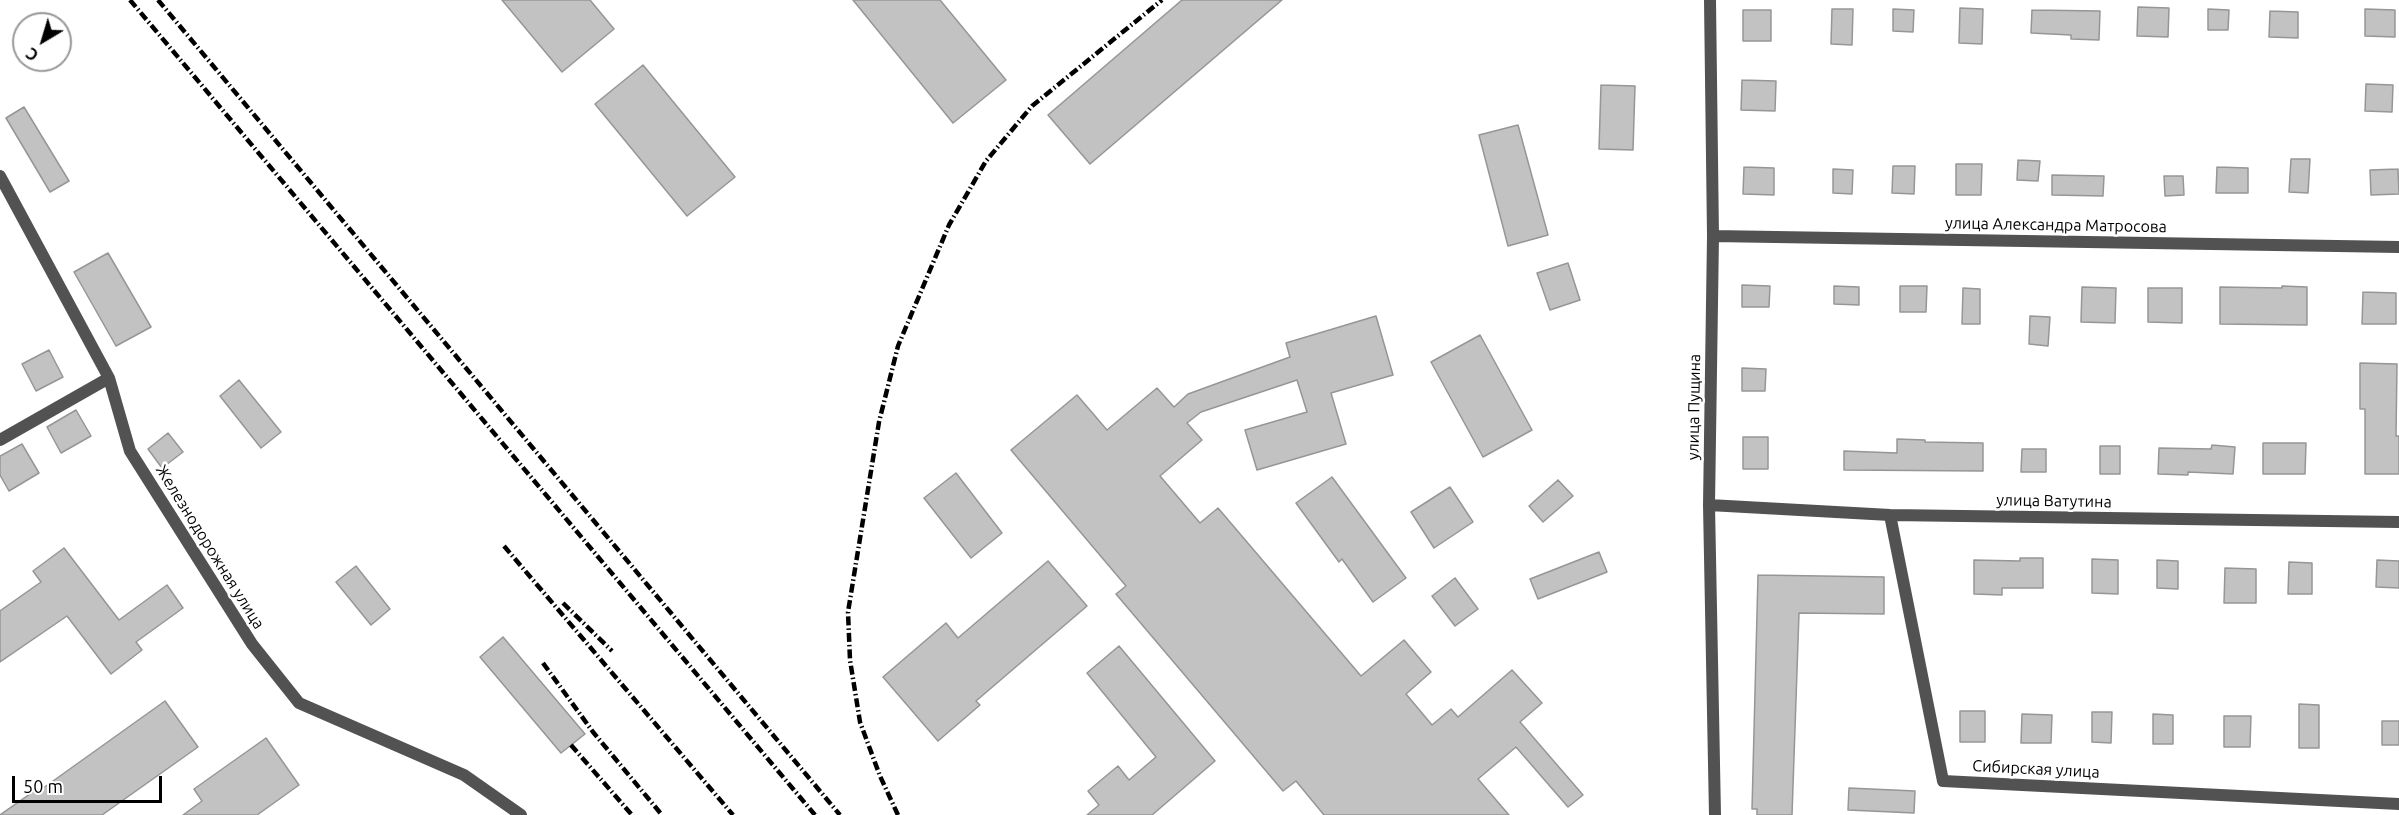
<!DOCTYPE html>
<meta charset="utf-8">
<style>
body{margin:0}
#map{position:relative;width:2399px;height:815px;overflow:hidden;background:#fff;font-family:Ubuntu,sans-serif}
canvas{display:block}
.north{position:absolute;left:12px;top:12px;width:60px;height:60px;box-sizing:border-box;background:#fff;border:2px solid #999;border-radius:50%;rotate:218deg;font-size:16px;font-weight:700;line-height:24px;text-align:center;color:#000}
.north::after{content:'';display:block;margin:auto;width:21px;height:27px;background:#000;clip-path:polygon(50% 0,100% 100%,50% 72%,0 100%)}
.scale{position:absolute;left:12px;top:776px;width:150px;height:27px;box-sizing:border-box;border:3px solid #000;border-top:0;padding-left:8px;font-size:18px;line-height:21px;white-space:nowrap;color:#000;-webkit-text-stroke:4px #fff;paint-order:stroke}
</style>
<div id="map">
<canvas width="2399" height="815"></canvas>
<div class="north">С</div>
<div class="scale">50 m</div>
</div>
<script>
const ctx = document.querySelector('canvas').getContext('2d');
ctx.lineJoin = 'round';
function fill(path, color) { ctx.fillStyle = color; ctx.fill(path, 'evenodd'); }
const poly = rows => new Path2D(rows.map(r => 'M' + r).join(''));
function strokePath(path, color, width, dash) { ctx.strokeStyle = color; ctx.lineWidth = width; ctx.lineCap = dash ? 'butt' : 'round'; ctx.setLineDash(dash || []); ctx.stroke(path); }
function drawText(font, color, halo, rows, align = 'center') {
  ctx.font = font + ' Ubuntu,sans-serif'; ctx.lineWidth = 5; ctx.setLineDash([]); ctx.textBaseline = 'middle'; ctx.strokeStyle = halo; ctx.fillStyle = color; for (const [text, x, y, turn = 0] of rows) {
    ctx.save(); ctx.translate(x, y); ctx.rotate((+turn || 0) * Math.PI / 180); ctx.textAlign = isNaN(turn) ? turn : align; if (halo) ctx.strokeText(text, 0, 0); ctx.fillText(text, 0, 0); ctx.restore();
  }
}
const building = poly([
 [502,0,590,0,614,29,562,72,502,0],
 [853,0,940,0,1006,80,953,123,853,0],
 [1182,0,1282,0,1090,164,1048,115,1182,0],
 [2138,7,2169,8,2168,37,2137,36,2138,7],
 [1960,8,1983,9,1982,44,1959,43,1960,8],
 [1832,9,1853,9,1852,45,1831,44,1832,9],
 [1893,9,1914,10,1913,32,1893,31,1893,9],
 [2208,9,2229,10,2228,30,2208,30,2208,9],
 [2365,9,2395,10,2395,37,2365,36,2365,9],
 [1743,10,1771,10,1771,41,1743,41,1743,10],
 [2032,10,2100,11,2099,40,2071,39,2071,35,2031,33,2032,10],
 [2270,11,2298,12,2298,38,2269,37,2270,11],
 [643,65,735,177,687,216,595,104,643,65],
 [1742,80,1776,81,1775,111,1741,110,1742,80],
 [2366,84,2393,85,2392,112,2365,111,2366,84],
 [1601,85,1635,86,1633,150,1599,149,1601,85],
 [24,107,69,181,50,192,6,118,24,107],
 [1518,125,1548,235,1508,246,1479,135,1518,125],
 [2291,159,2310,159,2308,193,2289,192,2291,159],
 [2018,160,2040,161,2038,181,2017,180,2018,160],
 [1956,164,1982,164,1981,195,1956,195,1956,164],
 [1893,166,1915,166,1914,194,1892,193,1893,166],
 [1744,167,1774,168,1774,195,1743,194,1744,167],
 [2217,167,2248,168,2248,193,2216,193,2217,167],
 [1833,169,1853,170,1852,194,1833,193,1833,169],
 [2398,169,2399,194,2371,195,2370,170,2398,169],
 [2052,175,2104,176,2103,196,2052,195,2052,175],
 [2164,176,2183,176,2184,195,2165,196,2164,176],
 [108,253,151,327,116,346,74,272,108,253],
 [1568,263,1580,300,1550,310,1537,273,1568,263],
 [1742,285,1770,286,1769,307,1742,307,1742,285],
 [1834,286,1859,287,1859,305,1834,304,1834,286],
 [1900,286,1927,286,1926,312,1900,312,1900,286],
 [2282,286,2307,287,2307,325,2220,324,2220,287,2282,288,2282,286],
 [2082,287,2116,288,2115,323,2081,322,2082,287],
 [1963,288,1980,289,1980,324,1962,324,1963,288],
 [2148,288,2182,288,2182,323,2148,322,2148,288],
 [2363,292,2396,293,2396,324,2362,324,2363,292],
 [1376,316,1393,375,1331,393,1346,444,1257,470,1245,430,1307,412,1297,380,1201,412,1187,423,1202,440,1160,476,1200,523,1218,508,1361,676,1404,640,1431,672,1406,694,1432,725,1451,709,1458,717,1512,670,1542,703,1520,722,1583,795,1568,807,1516,747,1478,779,1509,815,1324,815,1296,781,1283,791,1116,594,1126,586,1011,450,1077,395,1107,430,1157,388,1174,407,1188,394,1290,357,1286,343,1376,316],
 [2030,316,2050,317,2048,346,2029,344,2030,316],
 [1480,335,1532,430,1483,457,1431,362,1480,335],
 [49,350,63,377,36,391,22,364,49,350],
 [2360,363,2397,364,2396,436,2399,436,2399,474,2365,474,2365,409,2360,409,2360,363],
 [1742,368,1766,369,1765,391,1742,391,1742,368],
 [239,380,281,432,261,448,220,396,239,380],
 [76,410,91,436,61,453,47,427,76,410],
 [168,433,183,452,162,468,148,449,168,433],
 [1743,437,1768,437,1768,469,1743,469,1743,437],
 [1897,439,1925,440,1925,442,1983,443,1983,471,1844,470,1844,451,1897,453,1897,439],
 [2263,443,2306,443,2305,474,2263,474,2263,443],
 [22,444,39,473,9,491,0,475,0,456,22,444],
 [2212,445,2235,447,2233,474,2188,472,2188,475,2158,474,2159,448,2211,449,2212,445],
 [2100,446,2120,446,2120,474,2100,474,2100,446],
 [2022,449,2046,449,2046,472,2021,472,2022,449],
 [956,473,1002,533,971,558,924,498,956,473],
 [1332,477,1406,578,1373,602,1342,559,1339,562,1296,503,1332,477],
 [1558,480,1573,496,1543,522,1529,506,1558,480],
 [1450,487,1473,522,1434,548,1411,512,1450,487],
 [64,548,119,620,167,585,183,608,136,642,142,650,111,674,67,616,0,662,0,611,41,582,33,571,64,548],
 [1599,552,1607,572,1538,599,1530,579,1599,552],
 [2020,558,2043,558,2043,588,2002,588,2002,595,1974,594,1974,560,2020,561,2020,558],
 [2092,559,2118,560,2118,594,2092,593,2092,559],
 [2157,560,2178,561,2178,589,2157,588,2157,560],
 [2377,560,2399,561,2399,588,2376,587,2377,560],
 [1048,561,1087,606,976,701,980,705,938,741,883,677,946,623,958,638,1048,561],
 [2289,562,2312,563,2312,594,2288,594,2289,562],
 [356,566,390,609,371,625,336,582,356,566],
 [2225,568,2256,569,2256,603,2224,603,2225,568],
 [1758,575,1884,577,1884,614,1799,613,1792,815,1757,815,1757,809,1752,809,1758,575],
 [1455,578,1478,609,1455,626,1432,596,1455,578],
 [503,637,585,734,561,753,480,657,503,637],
 [1119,646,1215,761,1152,815,1087,815,1099,805,1088,791,1118,766,1129,780,1156,757,1087,673,1119,646],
 [165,701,198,747,102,815,0,815,37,789,39,791,165,701],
 [2299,704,2319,705,2319,748,2299,748,2299,704],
 [1960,711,1985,711,1985,742,1960,742,1960,711],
 [2092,712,2112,712,2111,743,2092,742,2092,712],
 [2022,714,2052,715,2051,743,2021,743,2022,714],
 [2153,714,2173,715,2173,744,2153,744,2153,714],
 [2224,716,2251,716,2250,747,2224,747,2224,716],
 [2382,721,2399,721,2399,745,2382,745,2382,721],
 [266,738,299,785,257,815,183,815,202,801,194,789,266,738],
 [1849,788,1915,791,1914,813,1848,810,1849,788]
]);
const street = poly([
 [1710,0,1713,236,1709,505,1715,815],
 [0,176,109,378,130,451,252,644,299,703,464,775,521,815],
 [1713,236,2399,247],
 [0,440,109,378],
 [1709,505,1890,515,2399,522],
 [1890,515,1943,781,2399,804]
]);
const rail = poly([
 [130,0,815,815],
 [158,0,840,815],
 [504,546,733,815],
 [563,603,612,651],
 [543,663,593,732,662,815],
 [571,745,632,815],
 [898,815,880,776,860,722,850,660,848,612,879,422,898,346,949,225,986,161,1032,106,1162,0]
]);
const streetNames = [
 ["улица Александра Матросова",2056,225,1],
 ["улица Пущина",1694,407,-89],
 ["улица Ватутина",2054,501,1],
 ["Железнодорожная улица",210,547,58],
 ["Сибирская улица",2036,769,3]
];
fill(building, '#c2c2c2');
strokePath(building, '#969696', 1.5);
strokePath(street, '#525252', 12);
strokePath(rail, '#000', 4.5, [9, 3, 1.5, 3]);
drawText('16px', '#000', '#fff', streetNames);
</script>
